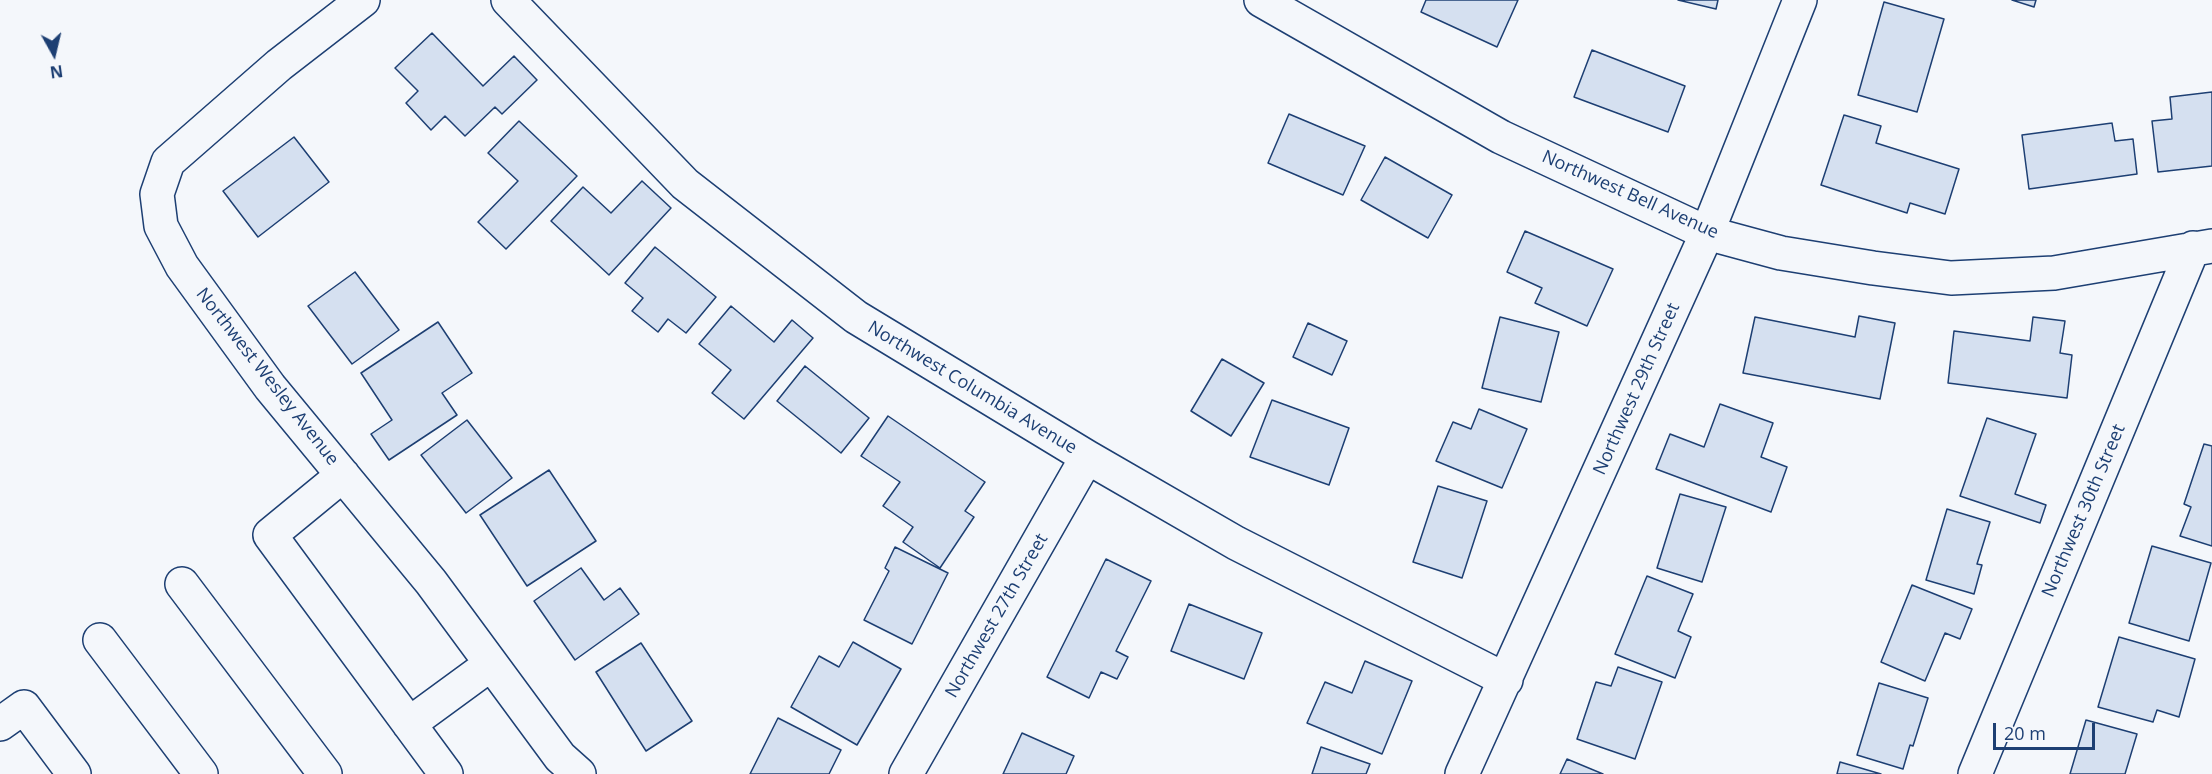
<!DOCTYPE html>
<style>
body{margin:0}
#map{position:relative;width:2212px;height:774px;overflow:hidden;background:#f4f7fb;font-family:"Open Sans",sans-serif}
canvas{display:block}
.north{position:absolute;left:24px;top:24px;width:60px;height:60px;-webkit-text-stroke:4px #f4f7fb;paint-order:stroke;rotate:172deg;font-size:16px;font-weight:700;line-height:24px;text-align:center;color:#1d3f73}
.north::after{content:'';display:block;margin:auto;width:21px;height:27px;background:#1d3f73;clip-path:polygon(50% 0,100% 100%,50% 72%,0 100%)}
.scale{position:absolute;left:1993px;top:723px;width:102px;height:27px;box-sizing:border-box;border:3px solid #1d3f73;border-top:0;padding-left:8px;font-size:18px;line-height:21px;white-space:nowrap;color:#1d3f73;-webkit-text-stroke:4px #f4f7fb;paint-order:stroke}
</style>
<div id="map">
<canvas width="2212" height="774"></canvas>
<div class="north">N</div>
<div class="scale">20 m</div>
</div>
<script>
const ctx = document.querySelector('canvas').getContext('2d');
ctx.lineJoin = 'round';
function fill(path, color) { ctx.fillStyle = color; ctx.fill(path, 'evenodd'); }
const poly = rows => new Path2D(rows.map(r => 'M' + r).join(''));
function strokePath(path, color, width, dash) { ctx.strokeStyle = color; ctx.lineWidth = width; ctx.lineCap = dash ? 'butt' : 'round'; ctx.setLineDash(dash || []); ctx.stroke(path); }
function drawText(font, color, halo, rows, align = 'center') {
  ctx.font = font + ' "Open Sans",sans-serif'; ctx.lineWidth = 4.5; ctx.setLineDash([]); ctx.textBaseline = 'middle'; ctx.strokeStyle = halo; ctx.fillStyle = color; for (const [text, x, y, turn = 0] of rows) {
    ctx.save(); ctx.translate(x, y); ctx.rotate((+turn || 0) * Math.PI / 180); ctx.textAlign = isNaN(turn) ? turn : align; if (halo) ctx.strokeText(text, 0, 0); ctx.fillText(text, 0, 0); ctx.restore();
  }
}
const building = poly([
 [1426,0,1518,0,1497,47,1421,12,1426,0],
 [1678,0,1718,0,1716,9,1678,0],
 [2012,0,2036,0,2034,7,2012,0],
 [1884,2,1944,19,1917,112,1858,95,1884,2],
 [432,33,483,86,514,56,537,80,502,114,495,107,465,136,445,116,431,130,406,103,418,91,395,68,432,33],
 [1592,50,1685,86,1668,132,1574,97,1592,50],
 [2212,92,2212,166,2158,172,2152,121,2172,119,2170,97,2212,92],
 [1289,114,1365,146,1343,195,1268,163,1289,114],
 [1844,115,1881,126,1876,143,1959,169,1945,214,1910,203,1907,213,1821,185,1844,115],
 [519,121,577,176,506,249,478,222,518,181,488,153,519,121],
 [2112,123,2115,141,2133,139,2137,174,2029,189,2022,135,2112,123],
 [294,137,329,182,258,237,223,191,294,137],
 [1385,157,1452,195,1428,238,1361,200,1385,157],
 [642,181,671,208,609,275,551,221,583,187,611,213,642,181],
 [1525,231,1613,269,1587,326,1535,303,1542,288,1507,272,1525,231],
 [655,247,716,297,686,333,668,319,658,332,632,311,643,298,625,283,655,247],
 [355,272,399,330,352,364,308,306,355,272],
 [731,306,774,342,792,320,813,338,744,419,712,393,731,370,699,344,731,306],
 [1859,316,1895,323,1880,399,1743,373,1755,317,1855,337,1859,316],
 [1500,317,1559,332,1541,402,1482,388,1500,317],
 [2033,317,2065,321,2060,353,2072,355,2067,398,1948,383,1954,331,2030,341,2033,317],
 [438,322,472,373,442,393,457,415,389,460,371,434,392,420,361,373,438,322],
 [1308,323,1347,341,1332,375,1293,357,1308,323],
 [1222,359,1264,383,1231,436,1191,411,1222,359],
 [805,366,869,418,841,453,777,401,805,366],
 [1272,400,1349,428,1329,485,1250,457,1272,400],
 [1720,404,1773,423,1761,457,1787,467,1771,512,1656,469,1670,434,1704,447,1720,404],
 [1479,409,1527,429,1502,488,1436,461,1453,422,1471,429,1479,409],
 [888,416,985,482,965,511,974,517,940,568,903,542,913,527,883,506,900,482,861,456,888,416],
 [1987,418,2036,434,2015,494,2046,505,2040,523,1960,496,1987,418],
 [467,420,512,478,466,513,421,455,467,420],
 [2204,444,2212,446,2212,546,2180,536,2191,507,2184,504,2204,444],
 [549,470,596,541,527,586,480,515,549,470],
 [1438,486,1487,501,1462,578,1413,562,1438,486],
 [1680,494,1726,507,1702,582,1657,568,1680,494],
 [1947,509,1990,522,1977,564,1982,565,1974,594,1926,580,1947,509],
 [2152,546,2211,563,2189,641,2129,623,2152,546],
 [895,547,948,573,912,644,864,620,889,571,885,568,895,547],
 [1106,559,1151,581,1116,651,1128,657,1117,679,1101,672,1089,698,1047,677,1106,559],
 [581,568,604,600,620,588,639,614,575,660,534,601,581,568],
 [1647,576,1693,594,1678,631,1691,637,1675,678,1615,654,1647,576],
 [1912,585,1972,609,1960,639,1945,633,1925,681,1881,662,1912,585],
 [1189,604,1262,633,1244,679,1171,651,1189,604],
 [2119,637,2195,659,2179,717,2157,710,2153,722,2098,707,2119,637],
 [853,642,901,669,857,745,791,707,819,656,839,667,853,642],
 [641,643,692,721,646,751,596,672,641,643],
 [1365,661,1412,681,1382,754,1307,723,1325,682,1352,693,1365,661],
 [1618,667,1662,682,1635,759,1577,739,1596,682,1611,686,1618,667],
 [1879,683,1928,698,1913,746,1910,745,1903,769,1857,755,1879,683],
 [778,718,841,750,829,774,750,774,778,718],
 [2086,720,2137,734,2125,774,2070,774,2086,720],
 [1022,733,1074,756,1066,774,1003,774,1022,733],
 [1321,747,1370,764,1366,774,1312,774,1321,747],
 [1567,759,1603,774,1560,774,1567,759],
 [1840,762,1881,774,1837,774,1840,762]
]);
const minor = poly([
 [363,0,279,65,168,162,157,194,161,226,182,266,270,387,431,582,560,757,579,774],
 [508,0,685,184,856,317,1087,457,1236,543,1506,680],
 [1261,0,1501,137,1707,233,1781,253,1873,268,1951,278,2054,273,2212,246],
 [343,475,270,535,446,774],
 [182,584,325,774],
 [100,640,201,774],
 [0,724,24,707,74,774],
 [409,724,491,664],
 [906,774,1087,457],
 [1462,774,1707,233,1800,0],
 [1975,774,2193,248]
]);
const streetNames = [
 ["Northwest Bell Avenue",1630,195,24],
 ["Northwest Wesley Avenue",267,377,52],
 ["Northwest Columbia Avenue",972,388,31],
 ["Northwest 29th Street",1637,389,-66],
 ["Northwest 30th Street",2084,511,-67],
 ["Northwest 27th Street",997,616,-60]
];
fill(building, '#d5e0f0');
strokePath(building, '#1d3f73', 1.5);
strokePath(minor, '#1d3f73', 36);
strokePath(minor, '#f4f7fb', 33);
drawText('18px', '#1d3f73', '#f4f7fb', streetNames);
</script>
